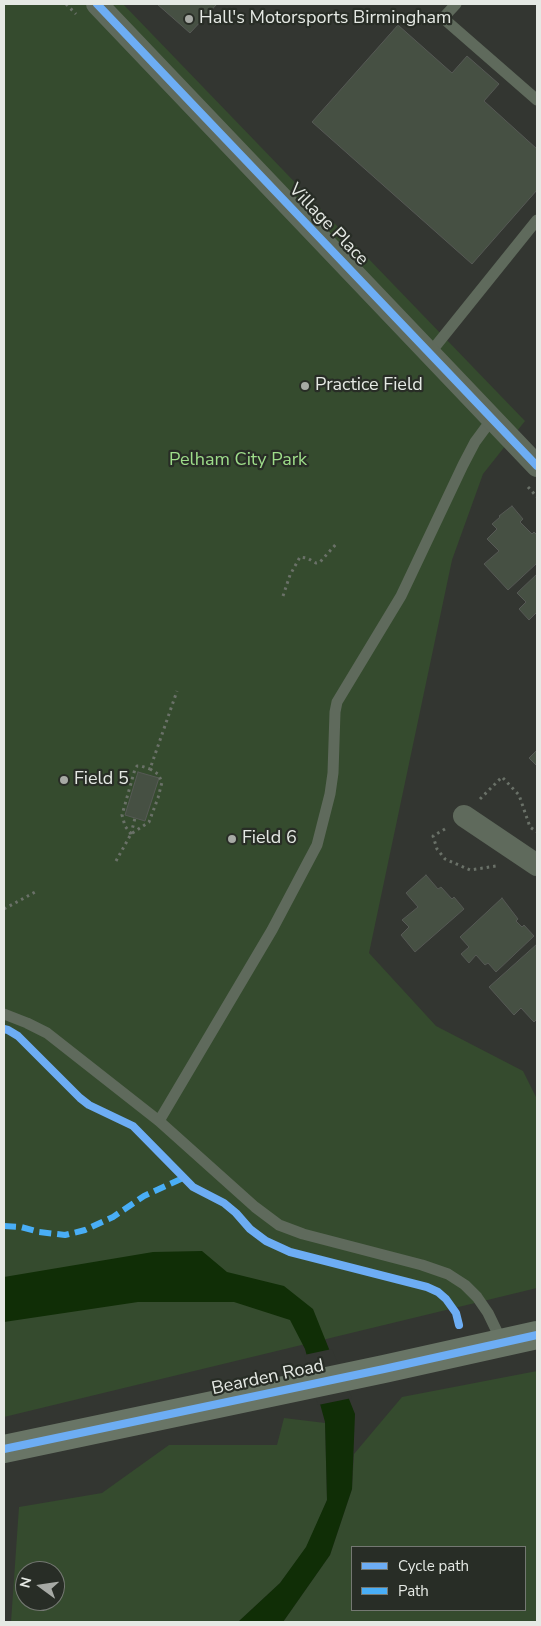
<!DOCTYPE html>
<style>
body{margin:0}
#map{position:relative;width:541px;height:1626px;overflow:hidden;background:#333631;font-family:"Nunito Sans",sans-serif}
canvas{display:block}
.frame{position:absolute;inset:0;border:5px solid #e5e9e4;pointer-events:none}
.legend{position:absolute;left:351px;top:1546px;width:175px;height:65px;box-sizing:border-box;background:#282d26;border:1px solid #747872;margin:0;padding:6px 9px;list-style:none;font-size:15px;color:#e5e9e4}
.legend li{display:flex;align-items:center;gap:10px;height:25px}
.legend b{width:25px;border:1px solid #747872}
.north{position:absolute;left:15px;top:1561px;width:50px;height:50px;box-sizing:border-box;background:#282d26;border:1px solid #747872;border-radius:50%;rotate:284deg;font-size:14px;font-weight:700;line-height:20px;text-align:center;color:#e5e9e4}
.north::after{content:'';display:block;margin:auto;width:18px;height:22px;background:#a7aaa5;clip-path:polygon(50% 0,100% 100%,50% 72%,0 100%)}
</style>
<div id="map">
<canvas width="541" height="1626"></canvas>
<div class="frame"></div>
<ul class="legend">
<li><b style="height:6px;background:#6dadf4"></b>Cycle path</li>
<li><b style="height:6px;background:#49aef6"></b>Path</li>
</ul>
<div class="north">N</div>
</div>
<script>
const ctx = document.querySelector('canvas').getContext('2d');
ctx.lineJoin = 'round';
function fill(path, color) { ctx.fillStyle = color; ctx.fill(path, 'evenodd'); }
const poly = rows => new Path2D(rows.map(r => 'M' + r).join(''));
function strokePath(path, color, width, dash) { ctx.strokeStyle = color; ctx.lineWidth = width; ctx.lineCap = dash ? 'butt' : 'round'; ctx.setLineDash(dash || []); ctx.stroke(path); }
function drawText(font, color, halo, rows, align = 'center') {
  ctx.font = font + ' "Nunito Sans",sans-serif'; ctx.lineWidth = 4.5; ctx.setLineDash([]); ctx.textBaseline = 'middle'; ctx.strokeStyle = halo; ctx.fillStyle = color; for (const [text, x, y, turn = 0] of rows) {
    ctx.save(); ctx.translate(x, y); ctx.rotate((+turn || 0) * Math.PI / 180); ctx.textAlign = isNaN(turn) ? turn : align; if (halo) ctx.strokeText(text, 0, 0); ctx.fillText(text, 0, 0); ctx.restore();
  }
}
const green = poly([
 [4,4,123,4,525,421,483,474,452,560,369,953,436,1026,523,1071,537,1099,537,1288,4,1417],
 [537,1371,537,1622,283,1622,330,1555,352,1489,354,1454,402,1397],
 [352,1547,525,1547,525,1610,352,1610],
 [284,1418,325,1423,327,1500,307,1547,280,1583,238,1622,11,1622,19,1507,102,1493,169,1445,277,1445],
 [25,1571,55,1571,55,1601,25,1601]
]);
const water = poly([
 [202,1251,227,1272,284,1286,313,1309,355,1414,352,1489,330,1555,283,1622,238,1622,280,1583,306,1547,327,1500,325,1422,305,1349,290,1320,234,1302,138,1302,4,1322,4,1277,153,1252]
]);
const pier = poly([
 [332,1349,352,1398,318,1405,304,1355]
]);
const building = poly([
 [157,4,217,4,190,33,157,4],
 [398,25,452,73,467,56,499,84,484,101,537,149,537,190,472,264,312,122,398,25],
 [512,506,523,519,520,522,532,534,534,532,537,535,537,563,508,590,484,564,499,551,487,539,497,529,492,524,500,517,499,516,512,506],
 [537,574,537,612,529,620,519,609,526,602,517,593,537,574],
 [537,750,537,766,529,758,537,750],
 [138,772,159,778,145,821,125,815,138,772],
 [426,875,438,889,441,887,452,899,454,897,464,909,415,952,401,935,409,927,402,920,418,907,406,893,426,875],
 [502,898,518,919,516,921,522,927,524,925,534,936,496,972,488,963,485,965,476,955,469,963,461,954,469,947,460,937,502,898],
 [537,944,537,1019,534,1022,521,1008,514,1015,489,987,537,944]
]);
const path = poly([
 [66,4,76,14],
 [528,487,537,497],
 [283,596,290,575,300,557,307,558,316,563,320,562,337,543],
 [480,799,502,777,519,795,530,827,537,832],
 [445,829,433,836,437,849,445,859,470,870,496,866],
 [131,834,125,826,122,815,135,769,137,766,141,766,150,769],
 [131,834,135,818],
 [116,861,131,834,149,822,158,798,162,782,158,774,150,769,177,691],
 [4,909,37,891]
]);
const lane = poly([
 [456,4,443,18,537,100],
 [430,353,537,220],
 [4,1014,27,1023,47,1033,159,1121,255,1207,279,1225,303,1234,422,1265,448,1274,465,1285,477,1297,488,1313,502,1342],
 [159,1121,272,930,317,845,330,794,333,773,335,712,337,702,401,596,463,465,475,442,492,419]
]);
const street = poly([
 [97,4,537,466],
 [464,816,537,865]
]);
const secondary = poly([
 [4,1449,384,1369,537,1335]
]);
const quiet = poly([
 [4,1226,21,1227,39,1232,65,1235,85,1230,113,1217,144,1196,183,1178]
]);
const cycleway = poly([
 [97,4,537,466],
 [4,1029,8,1030,18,1036,80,1098,89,1105,133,1126,193,1187,224,1203,236,1213,250,1229,266,1241,290,1252,427,1287,438,1292,446,1299,456,1313,459,1325],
 [4,1449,384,1369,537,1335]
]);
const markers = [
 [189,19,5,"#a7aaa5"],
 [305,386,5,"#a7aaa5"],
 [64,780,5,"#a7aaa5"],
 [232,839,5,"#a7aaa5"]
];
const poiNames = [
 ["Hall's Motorsports Birmingham",199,19],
 ["Practice Field",315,386],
 ["Field 5",74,780],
 ["Field 6",242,839]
];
const streetNames = [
 ["Village Place",328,225,46],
 ["Bearden Road",268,1378,-12]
];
const parkNames = [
 ["Pelham City Park",238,461]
];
fill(green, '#354b2e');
fill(water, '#102e06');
fill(pier, '#333631');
fill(building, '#465043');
strokePath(building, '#565955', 1);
strokePath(path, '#6a7168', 3, [2.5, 4]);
strokePath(lane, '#5f6a5c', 11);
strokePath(street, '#5f6a5c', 22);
strokePath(secondary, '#697566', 28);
strokePath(quiet, '#49aef6', 6, [12, 6]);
strokePath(cycleway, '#6dadf4', 8);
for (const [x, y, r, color] of markers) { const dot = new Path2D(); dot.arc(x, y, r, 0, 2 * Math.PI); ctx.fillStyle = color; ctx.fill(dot); strokePath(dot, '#282d26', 2); }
drawText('18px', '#e5e9e4', '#282d26', poiNames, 'left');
drawText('18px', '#e5e9e4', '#282d26', streetNames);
drawText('18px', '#9edd8a', '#282d26', parkNames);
</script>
